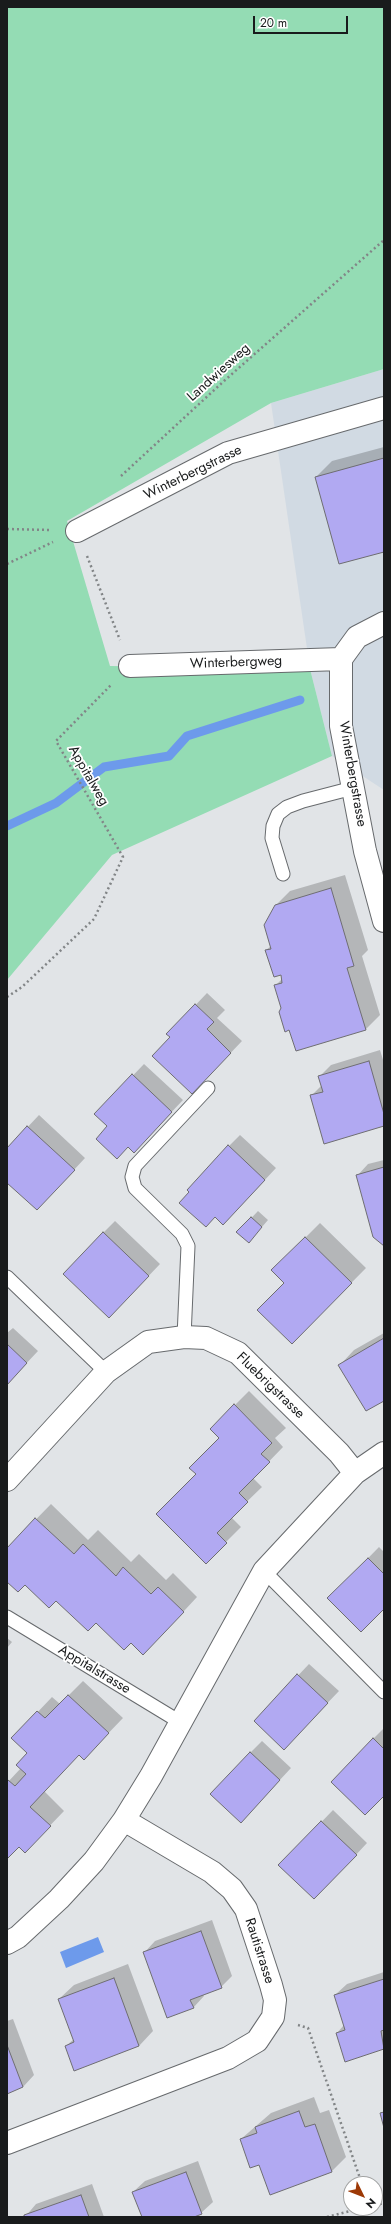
<!DOCTYPE html>
<style>
body{margin:0}
#map{position:relative;width:391px;height:2224px;overflow:hidden;background:#e1e4e7;font-family:Jost,sans-serif}
canvas{display:block}
.frame{position:absolute;inset:0;border:8px solid #191b1c;pointer-events:none}
.north{position:absolute;left:343px;top:2176px;width:40px;height:40px;box-sizing:border-box;background:#fff;border:1px solid #a3a4a4;border-radius:50%;rotate:133deg;font-size:11px;font-weight:700;line-height:16px;text-align:center;color:#191b1c}
.north::after{content:'';display:block;margin:auto;width:14px;height:18px;background:#9d3906;clip-path:polygon(50% 0,100% 100%,50% 72%,0 100%)}
.scale{position:absolute;left:253px;top:16px;width:95px;height:18px;box-sizing:border-box;border:2px solid #191b1c;border-top:0;padding-left:5px;font-size:12px;line-height:14px;white-space:nowrap;color:#191b1c;-webkit-text-stroke:3px #fff;paint-order:stroke}
</style>
<div id="map">
<canvas width="391" height="2224"></canvas>
<div class="frame"></div>
<div class="north">N</div>
<div class="scale">20 m</div>
</div>
<script>
const ctx = document.querySelector('canvas').getContext('2d');
ctx.lineJoin = 'round';
function fill(path, color) { ctx.fillStyle = color; ctx.fill(path, 'evenodd'); }
const poly = rows => new Path2D(rows.map(r => 'M' + r).join(''));
function strokePath(path, color, width, dash) { ctx.strokeStyle = color; ctx.lineWidth = width; ctx.lineCap = dash ? 'butt' : 'round'; ctx.setLineDash(dash || []); ctx.stroke(path); }
function drawText(font, color, halo, rows, align = 'center') {
  ctx.font = font + ' Jost,sans-serif'; ctx.lineWidth = 3.5; ctx.setLineDash([]); ctx.textBaseline = 'middle'; ctx.strokeStyle = halo; ctx.fillStyle = color; for (const [text, x, y, turn = 0] of rows) {
    ctx.save(); ctx.translate(x, y); ctx.rotate((+turn || 0) * Math.PI / 180); ctx.textAlign = isNaN(turn) ? turn : align; if (halo) ctx.strokeText(text, 0, 0); ctx.fillText(text, 0, 0); ctx.restore();
  }
}
const built = poly([
 [384,369,384,790,332,756,310,669,271,403]
]);
const green = poly([
 [7,7,384,7,384,369,271,403,67,521,110,666,310,669,332,756,112,855,7,980]
]);
const water = poly([
 [98,1937,104,1952,66,1968,60,1952]
]);
const shadow = poly([
 [384,447,384,551,316,477,332,461],
 [345,875,368,950,362,956,380,1015,365,1030,283,1008,276,985,282,979,281,974,266,950,271,946,275,906,290,891],
 [207,993,225,1010,217,1018,242,1041,204,1081,168,1034],
 [380,1050,384,1063,384,1125,311,1096,322,1085,320,1076,331,1065],
 [144,1064,183,1100,145,1140,109,1126,96,1114],
 [39,1115,85,1158,48,1198,7,1181,7,1149],
 [240,1135,276,1168,235,1212,229,1146],
 [384,1160,384,1245,357,1176,368,1164],
 [258,1211,268,1220,255,1235,238,1232],
 [115,1221,160,1264,121,1305,103,1233],
 [320,1223,366,1268,292,1343,285,1283,273,1270],
 [13,1328,38,1351,7,1384,7,1333],
 [384,1333,384,1399,340,1365,354,1350],
 [249,1391,286,1428,275,1438,283,1447,253,1478,262,1487,231,1517,241,1527,206,1562,197,1474,220,1438,211,1429],
 [51,1504,88,1540,98,1530,131,1562,139,1554,166,1580,173,1573,197,1597,158,1639,131,1642,25,1584,7,1580,7,1549],
 [379,1547,384,1552,384,1608,329,1598],
 [7,1638,12,1642,7,1648],
 [309,1664,339,1691,295,1737,255,1721],
 [83,1681,123,1718,98,1744,79,1754,44,1791,64,1811,39,1837,19,1846,7,1859,7,1783,21,1768,28,1753,13,1738,52,1697,60,1704],
 [384,1728,384,1797,373,1739],
 [262,1741,291,1768,252,1810,250,1753],
 [333,1810,367,1843,326,1887,280,1865],
 [212,1920,232,1976,221,1987,203,1994,204,1996,193,2008,144,1953,155,1941],
 [128,1964,153,2031,139,2046,75,2069,66,2046,74,2039,59,1999,74,1985],
 [384,1972,384,2048,345,2060,337,2033,344,2025,335,1995,347,1984],
 [13,2019,34,2075,23,2087,7,2093,7,2021],
 [314,2097,320,2113,329,2110,346,2157,332,2171,271,2194,260,2164,241,2139,271,2113],
 [198,2161,213,2202,201,2213,191,2217,143,2217,133,2192,145,2181],
 [92,2184,104,2217,25,2217,36,2204]
]);
const stream = poly([
 [7,826,56,803,104,767,169,756,187,736,300,700]
]);
const building = poly([
 [384,458,384,552,339,564,315,477,384,458],
 [331,888,354,966,347,968,366,1030,296,1051,289,1030,285,1032,279,1012,281,1008,274,985,282,983,281,975,274,977,265,950,271,949,264,925,275,905,331,888],
 [195,1004,214,1022,207,1029,231,1053,192,1094,152,1056,170,1037,166,1034,195,1004],
 [369,1061,384,1114,384,1126,324,1144,310,1095,323,1092,318,1076,369,1061],
 [132,1074,172,1112,134,1153,128,1147,117,1159,96,1139,107,1126,94,1114,132,1074],
 [27,1126,75,1170,37,1210,7,1183,7,1148,27,1126],
 [228,1145,265,1180,223,1225,215,1217,206,1227,179,1203,189,1192,187,1190,228,1145],
 [384,1167,384,1246,373,1237,356,1175,384,1167],
 [251,1217,262,1227,249,1243,236,1232,251,1217],
 [103,1232,149,1276,109,1318,63,1274,103,1232],
 [305,1237,352,1283,292,1344,257,1310,284,1283,271,1270,305,1237],
 [384,1338,384,1401,366,1411,338,1365,384,1338],
 [7,1344,27,1363,7,1385,7,1344],
 [234,1404,272,1443,261,1454,270,1462,239,1493,248,1502,217,1533,227,1543,206,1564,156,1514,196,1474,189,1468,219,1438,210,1429,234,1404],
 [35,1518,74,1554,83,1544,116,1576,123,1567,151,1594,158,1587,184,1612,143,1655,131,1643,124,1650,96,1623,88,1631,56,1601,49,1608,25,1585,18,1592,7,1582,7,1548,35,1518],
 [368,1558,384,1574,384,1609,361,1632,327,1598,368,1558],
 [297,1674,328,1703,284,1750,254,1721,297,1674],
 [68,1695,109,1733,84,1760,79,1755,30,1807,51,1826,25,1853,19,1847,7,1859,7,1781,8,1780,15,1786,26,1774,16,1765,27,1753,11,1738,37,1711,45,1718,68,1695],
 [373,1738,384,1749,384,1798,383,1797,365,1815,331,1782,373,1738],
 [250,1752,280,1780,241,1823,210,1794,250,1752],
 [321,1821,357,1855,314,1899,278,1865,321,1821],
 [201,1931,222,1988,190,2000,194,2008,167,2018,143,1952,201,1931],
 [114,1978,139,2046,74,2071,65,2046,74,2042,58,1999,114,1978],
 [384,1979,384,2030,381,2031,384,2049,345,2062,336,2033,345,2030,334,1995,384,1979],
 [7,2045,23,2087,7,2094,7,2045],
 [299,2111,305,2127,315,2124,332,2172,270,2195,259,2165,250,2168,240,2139,257,2133,255,2127,299,2111],
 [384,2112,384,2128,380,2113,384,2112],
 [186,2172,202,2214,194,2217,142,2217,132,2192,186,2172],
 [81,2195,89,2217,24,2217,24,2215,81,2195]
]);
const path = poly([
 [121,476,224,381,384,240],
 [7,529,50,530],
 [87,556,120,640],
 [7,564,53,542],
 [7,997,22,987,94,919,123,857,56,741,111,685],
 [298,2025,308,2028,362,2184],
 [375,2205,384,2203],
 [327,2217,362,2208]
]);
const service = poly([
 [283,874,272,838,273,826,278,814,287,807,303,801,353,788],
 [7,1277,106,1372],
 [184,1337,188,1246,182,1234,135,1188,132,1177,135,1166,208,1088],
 [264,1571,384,1692],
 [7,1617,180,1722]
]);
const minor = poly([
 [77,531,228,453,384,408],
 [384,623,357,637,341,659,341,726,365,851,384,921],
 [130,666,341,659],
 [7,1480,106,1372,148,1342,184,1337,206,1338,238,1353,339,1453,355,1473],
 [7,1943,18,1937,59,1899,94,1861,124,1820,151,1776,264,1571,355,1473,384,1453],
 [7,2143,228,2058,257,2041,273,2017,275,2000,271,1985,246,1909,232,1889,212,1872,124,1820]
]);
const streetNames = [
 ["Landwiesweg",219,373,-42],
 ["Winterbergstrasse",193,473,-26],
 ["Winterbergweg",236,663,-2],
 ["Winterbergstrasse",352,774,80],
 ["Appitalweg",88,776,60],
 ["Fluebrigstrasse",270,1386,44],
 ["Appitalstrasse",94,1670,31],
 ["Rautistrasse",259,1951,72]
];
fill(built, '#d1dae3');
fill(green, '#94dcb4');
fill(water, '#6d9aeb');
fill(shadow, '#0003');
strokePath(stream, '#6d9aeb', 9);
fill(building, '#b1a9f2');
strokePath(building, '#6e6d71', 1);
strokePath(service, '#676a6d', 15);
strokePath(minor, '#676a6d', 24);
strokePath(path, '#828587', 2.5, [2, 3]);
strokePath(service, '#fff', 13);
strokePath(minor, '#fff', 22);
drawText('14px', '#191b1c', '#fff', streetNames);
</script>
